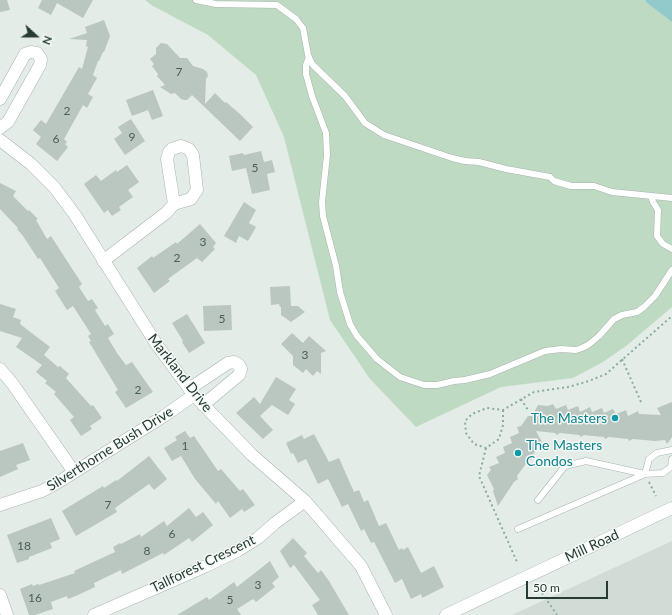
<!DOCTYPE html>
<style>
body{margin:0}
#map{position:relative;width:672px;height:615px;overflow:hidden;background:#e4ece7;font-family:Lato,sans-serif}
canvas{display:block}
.north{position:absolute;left:16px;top:16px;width:40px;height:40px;-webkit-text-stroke:3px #f4f9f6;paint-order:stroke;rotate:111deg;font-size:11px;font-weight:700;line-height:16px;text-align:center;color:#253b33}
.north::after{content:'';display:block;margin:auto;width:14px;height:18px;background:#253b33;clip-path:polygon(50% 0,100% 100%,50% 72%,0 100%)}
.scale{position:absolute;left:526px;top:581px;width:82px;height:18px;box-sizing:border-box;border:2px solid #253b33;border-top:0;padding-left:5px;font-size:12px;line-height:14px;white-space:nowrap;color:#253b33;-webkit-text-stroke:3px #f4f9f6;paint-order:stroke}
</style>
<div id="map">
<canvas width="672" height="615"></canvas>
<div class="north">N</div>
<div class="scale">50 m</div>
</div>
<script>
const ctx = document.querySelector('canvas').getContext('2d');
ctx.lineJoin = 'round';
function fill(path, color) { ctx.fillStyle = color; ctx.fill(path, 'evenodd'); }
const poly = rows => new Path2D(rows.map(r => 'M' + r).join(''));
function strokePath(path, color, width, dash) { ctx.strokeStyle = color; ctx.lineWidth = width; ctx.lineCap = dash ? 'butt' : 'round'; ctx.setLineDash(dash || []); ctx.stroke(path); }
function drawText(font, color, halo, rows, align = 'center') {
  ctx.font = font + ' Lato,sans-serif'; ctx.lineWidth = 3; ctx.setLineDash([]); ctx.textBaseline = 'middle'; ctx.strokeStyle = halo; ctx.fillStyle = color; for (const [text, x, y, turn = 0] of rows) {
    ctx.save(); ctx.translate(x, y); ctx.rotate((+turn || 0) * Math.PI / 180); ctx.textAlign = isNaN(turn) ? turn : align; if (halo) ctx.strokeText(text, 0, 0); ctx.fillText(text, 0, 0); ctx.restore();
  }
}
const built = poly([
 [672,541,672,615,512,615]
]);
const green = poly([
 [145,0,645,0,672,22,672,307,626,346,603,362,573,378,501,387,416,427,370,379,330,320,284,137,256,75,208,35,153,6]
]);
const water = poly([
 [645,0,672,0,672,22,646,2]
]);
const building = poly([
 [0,0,7,0,10,10,0,12],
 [42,0,93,0,83,18,57,3,51,15,38,8],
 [104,20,110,36,104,52,103,52,99,61,98,61,93,75,97,78,88,94,93,97,87,108,83,105,64,139,67,142,65,144,68,147,57,161,36,144,41,137,33,130,41,120,46,124,79,67,82,69,88,47,86,46,87,40,69,39,87,33,85,27],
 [161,43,167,44,180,58,187,58,193,66,203,69,207,72,208,76,206,79,205,104,215,93,225,103,226,102,240,114,253,127,240,141,192,95,187,100,184,100,181,99,175,93,171,94,160,87,165,85,157,76,158,74,152,66,154,64,150,59,156,54,156,48],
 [153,90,163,116,152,120,148,110,132,116,126,100],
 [131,119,145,141,125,155,114,139,122,133,118,127],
 [261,151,264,162,272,160,275,172,267,174,270,190,252,194,246,168,232,171,229,156,243,153,244,155],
 [127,165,139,182,128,190,133,197,119,207,121,210,112,216,108,210,104,213,84,184,96,175,101,181,116,170,117,172],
 [0,183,16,191,13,196,28,211,29,210,38,219,36,220,47,239,51,236,82,284,79,287,88,301,92,299,98,308,95,310,105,326,108,324,114,334,108,338,117,353,126,365,132,362,153,392,126,408,115,392,118,390,89,342,91,341,88,336,91,334,73,306,67,310,55,291,59,288,40,258,38,259,23,236,17,229,18,228,0,209],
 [244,202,256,210,249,223,256,227,248,241,239,236,236,243,224,236],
 [200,224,216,243,213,247,215,249,202,262,197,258,168,279,170,281,154,293,137,268,152,256,153,258,176,242,177,244],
 [290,286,291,306,298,306,305,312,291,322,281,315,281,307,280,307,279,304,271,305,270,287],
 [0,304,16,309,13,317,21,320,20,324,50,347,44,355,58,367,60,366,69,374,66,378,91,406,93,405,102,418,90,426,92,429,81,436,70,420,74,417,54,394,56,392,45,383,47,381,36,372,42,365,16,347,22,338,0,331],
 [231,305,232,330,204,331,203,306],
 [187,314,205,343,189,353,182,342,183,341,172,323],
 [292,333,303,343,309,336,326,351,321,353,321,374,317,371,313,376,306,369,303,373,293,365,293,356,281,344],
 [276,377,296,389,289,400,295,404,288,415,272,405,260,416,273,430,263,439,236,413,254,397,260,404],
 [672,402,672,437,667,444,665,440,655,441,633,439,629,441,628,439,609,437,605,439,604,437,593,436,584,435,581,437,579,435,560,433,557,435,555,433,536,431,542,442,531,457,532,459,528,461,517,476,518,479,514,482,498,506,493,491,494,489,487,475,491,470,489,467,499,463,496,457,505,453,503,447,512,443,510,437,519,433,517,427,521,426,528,416,532,416,538,405,548,406,553,404,556,409,566,405,568,410,578,406,580,412,590,407,592,412,602,408,604,413,613,409,616,414,626,410,628,416,638,411,639,414,661,415,657,408],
 [185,431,190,438,194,436,218,471,221,469,240,491,243,489,255,505,244,512,242,509,230,518,218,501,216,504,195,479,181,456,172,461,164,448,177,440,175,437],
 [314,434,329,462,339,458,354,492,359,490,364,502,368,500,379,526,386,523,399,550,402,548,403,550,408,547,421,573,434,566,444,587,422,598,421,594,411,599,402,579,395,583,374,542,371,543,364,529,361,531,348,504,342,507,328,479,318,484,306,459,298,463,293,453,291,454,286,443,302,435,304,439],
 [23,443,30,460,16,465,18,469,0,477,0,451],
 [149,456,167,479,154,490,149,484,115,508,117,512,76,536,62,511,103,486,104,488,116,480,117,481],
 [189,508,196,517,203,512,213,525,192,542,189,538,164,555,163,553,122,574,121,570,94,583,95,587,78,595,68,599,67,596,51,602,53,609,35,615,29,615,20,589,32,584,33,586,38,584,39,585,75,573,74,571,115,552,113,547,120,543,121,544,140,534,141,537,164,521,167,526],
 [51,518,60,539,50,543,52,548,29,557,29,559,17,563,7,535],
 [293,538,307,553,304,556,318,573,321,570,329,581,349,615,318,615,312,605,320,600,294,565,290,568,280,551],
 [270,561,279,577,272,583,275,587,256,602,253,599,237,609,241,615,177,615,207,597,209,600,234,582,237,587]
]);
const path = poly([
 [622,359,641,402],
 [521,399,528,410],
 [503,410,503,425,499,439,486,448,474,444,466,433,465,421,472,414,487,408,503,410,534,392,568,387,589,381,606,374,672,316],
 [486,448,479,476,517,562],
 [649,482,656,496],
 [542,593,557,615]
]);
const service = poly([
 [196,0,216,4,277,5,296,19,303,28,308,55,312,64,345,96,365,123,384,135,452,158,465,161,479,162,506,169,550,177,554,181,571,186,594,186,612,192,672,198],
 [309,57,306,65,306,74,312,96,326,133,327,155,322,202,323,216,336,266,340,292,350,324,357,336,377,359,400,377,424,385,437,385,454,381,465,380,490,374,545,351,561,349,576,350,582,348,588,345,599,336,614,319,622,315,637,312,644,307,655,296,672,270],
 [651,196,653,202,658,210,657,236,663,244,672,249],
 [538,500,565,466,586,461,645,474,649,459,657,453,672,450],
 [518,529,645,474,663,473,671,467,672,459]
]);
const minor = poly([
 [0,99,25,54,31,52,37,53,41,59,40,65,8,122,0,128],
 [0,140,31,164,55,188,75,215,157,345,194,395,252,455,305,501,330,530,361,566,386,615],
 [103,261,166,213,174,204,167,159,169,152,172,149,181,146,189,149,193,155,197,190,191,199,174,204],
 [0,369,12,383,74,472],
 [189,389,228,363,234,362,239,365,241,369,239,375,203,405],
 [0,505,42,491,57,483,164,416,194,395],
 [0,595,7,615],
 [94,615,206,566,237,551,258,538,275,523,305,501]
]);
const tertiary = poly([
 [446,615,672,508]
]);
const markers = [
 [615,418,4,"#0f9aa8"],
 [518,453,4,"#0f9aa8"]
];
const numberNames = [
 ["7",179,72],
 ["2",67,111],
 ["9",132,137],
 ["6",56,139],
 ["5",255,168],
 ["3",203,242],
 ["2",177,258],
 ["5",222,319],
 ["3",305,355],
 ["2",138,390],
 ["1",185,446],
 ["7",108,505],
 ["6",172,534],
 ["18",24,546],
 ["8",147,551],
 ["3",258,585],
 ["16",35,598],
 ["5",230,600]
];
const streetNames = [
 ["Markland Drive",180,373,52],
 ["Silverthorne Bush Drive",110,449,-32],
 ["Mill Road",592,546,-25],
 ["Tallforest Crescent",203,564,-26]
];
const cultureNames = [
 ["The Masters",607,418],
 ["The Masters",526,445,"left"],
 ["Condos",526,461,"left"]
];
fill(built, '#d2dcd6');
fill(green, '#bfdac3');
fill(water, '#92c9ca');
fill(building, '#bac6c0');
strokePath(service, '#a7b3ad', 7);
strokePath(minor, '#a7b3ad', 13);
strokePath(tertiary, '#a7b3ad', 13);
strokePath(path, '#88ac9c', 2, [2, 3]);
strokePath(service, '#fff', 6);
strokePath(minor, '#fff', 12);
strokePath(tertiary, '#fff', 12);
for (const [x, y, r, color] of markers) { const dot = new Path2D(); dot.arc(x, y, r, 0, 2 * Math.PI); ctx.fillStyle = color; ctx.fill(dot); strokePath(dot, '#f4f9f6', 1.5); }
drawText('12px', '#4a5e56', null, numberNames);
drawText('14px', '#253b33', '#f4f9f6', streetNames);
drawText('14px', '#0d838f', '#f4f9f6', cultureNames, 'right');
</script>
